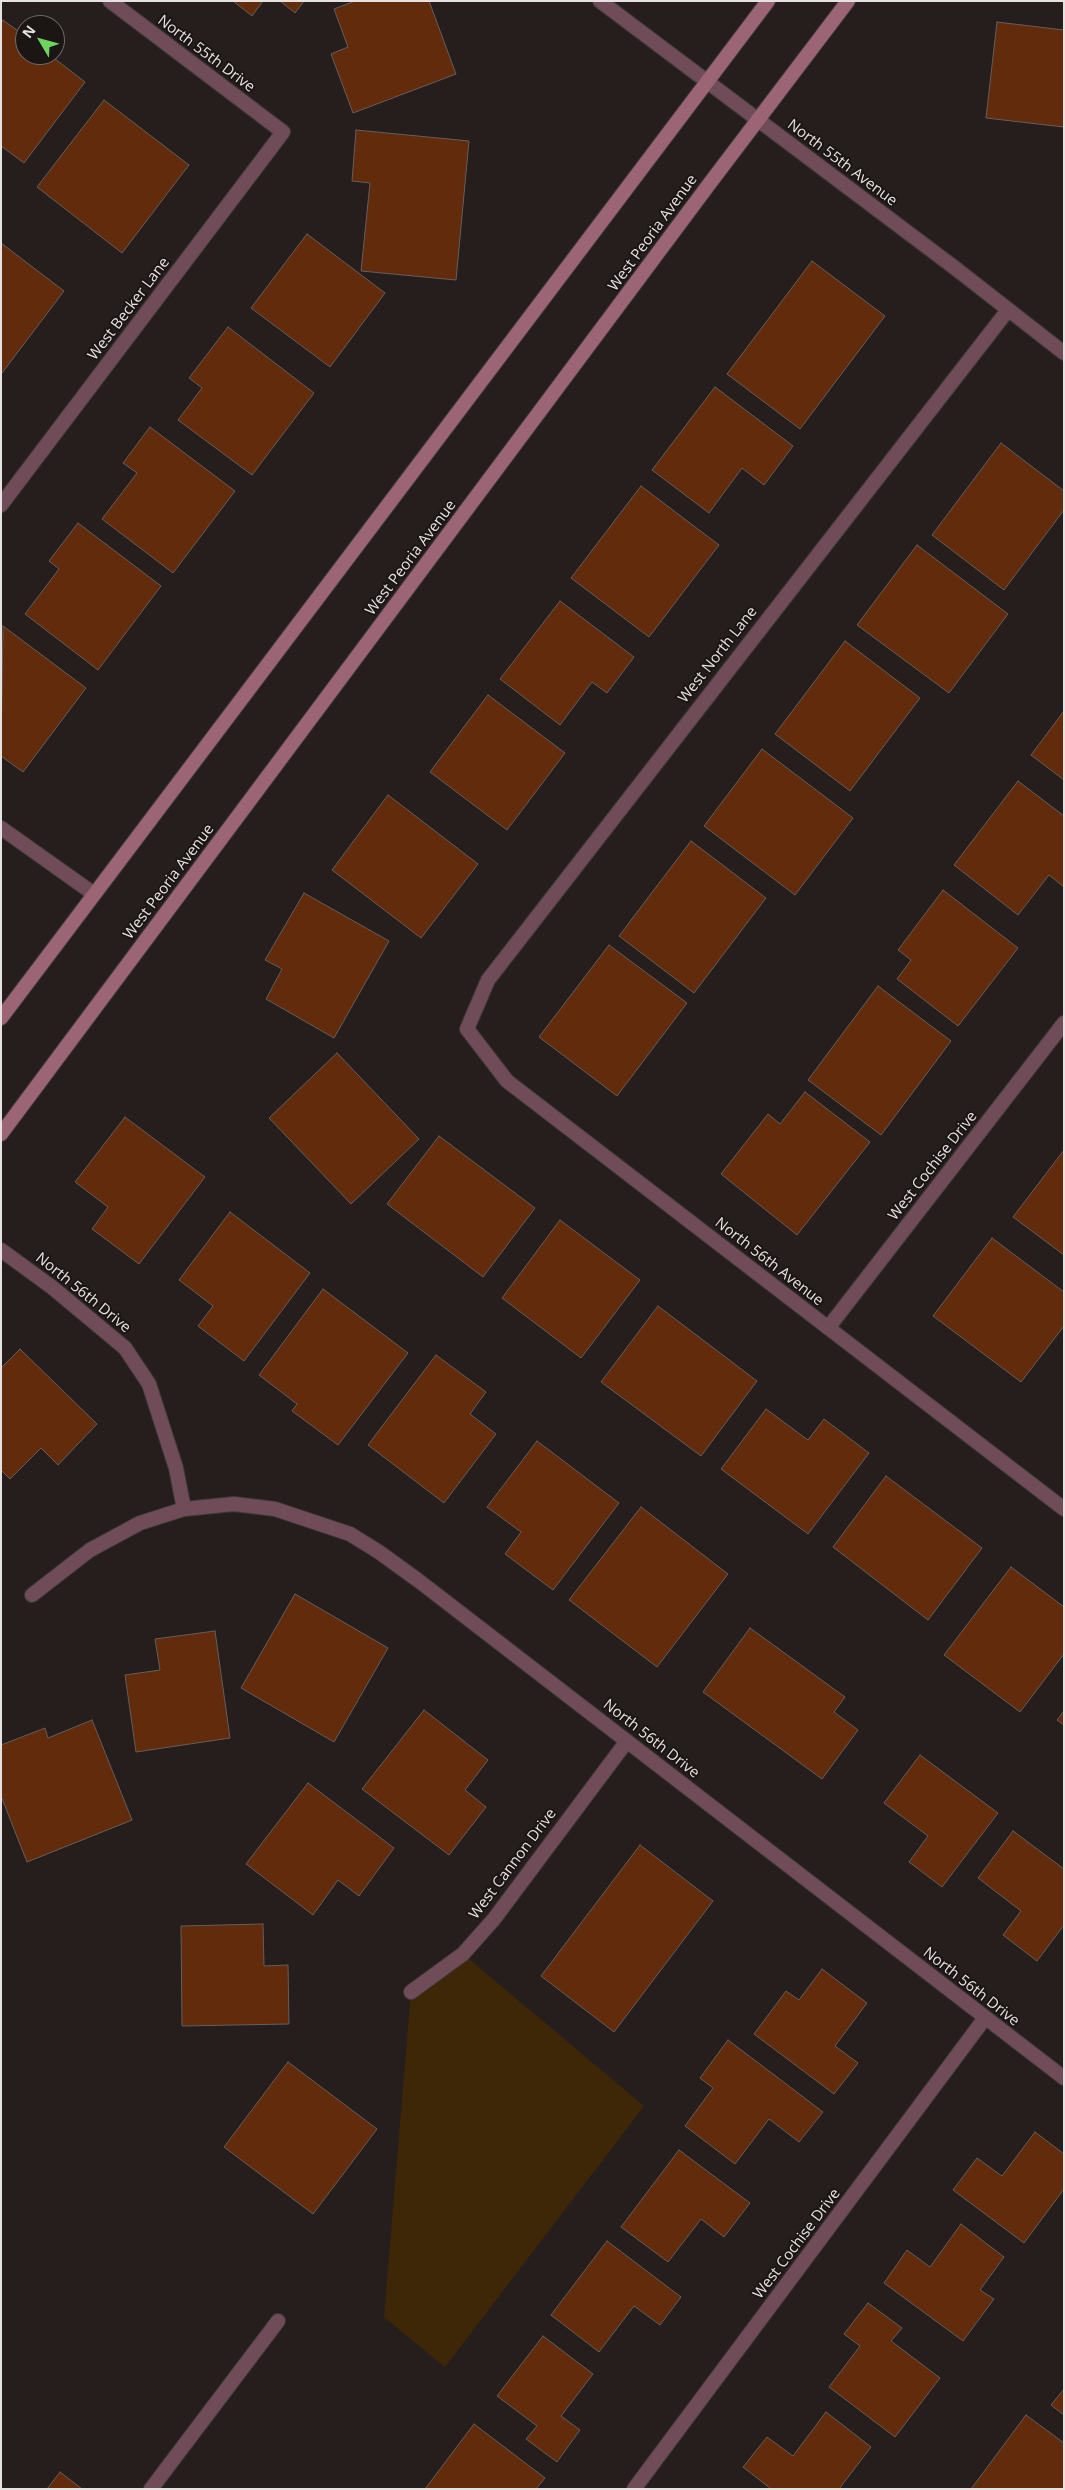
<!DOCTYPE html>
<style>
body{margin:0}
#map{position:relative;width:1065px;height:2490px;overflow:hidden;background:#251e1d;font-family:"Open Sans",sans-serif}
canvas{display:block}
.frame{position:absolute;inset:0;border:2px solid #e7e2e2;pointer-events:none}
.north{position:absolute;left:15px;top:15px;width:50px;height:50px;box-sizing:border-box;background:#1b1514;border:1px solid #6d6766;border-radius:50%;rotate:307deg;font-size:14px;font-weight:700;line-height:20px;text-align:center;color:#e7e2e2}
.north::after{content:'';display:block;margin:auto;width:18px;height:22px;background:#6ed360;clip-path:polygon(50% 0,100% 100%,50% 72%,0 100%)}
</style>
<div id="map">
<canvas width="1065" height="2490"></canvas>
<div class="frame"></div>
<div class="north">N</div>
</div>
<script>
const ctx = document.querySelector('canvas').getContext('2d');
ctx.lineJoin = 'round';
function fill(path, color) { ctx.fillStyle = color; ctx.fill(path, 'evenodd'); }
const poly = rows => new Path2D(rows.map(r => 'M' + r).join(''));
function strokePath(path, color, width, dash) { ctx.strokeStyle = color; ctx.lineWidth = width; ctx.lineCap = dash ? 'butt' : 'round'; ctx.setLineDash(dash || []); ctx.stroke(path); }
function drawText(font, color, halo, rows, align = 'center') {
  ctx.font = font + ' "Open Sans",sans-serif'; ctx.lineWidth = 4; ctx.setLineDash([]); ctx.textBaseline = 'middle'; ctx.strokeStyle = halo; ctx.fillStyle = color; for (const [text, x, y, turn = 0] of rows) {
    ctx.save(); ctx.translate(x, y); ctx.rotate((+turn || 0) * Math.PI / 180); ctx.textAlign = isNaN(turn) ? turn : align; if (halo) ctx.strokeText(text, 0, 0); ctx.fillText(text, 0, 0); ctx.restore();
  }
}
const green = poly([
 [463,1954,644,2106,445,2367,384,2317,411,1992]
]);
const building = poly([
 [233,1,263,1,252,16,233,1],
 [280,1,304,1,295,13,280,1],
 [355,1,429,1,456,74,353,113,331,54,348,47,334,9,355,1],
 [3,20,25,36,25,55,50,55,85,82,24,163,1,146,1,23,3,20],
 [997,22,1064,30,1064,127,986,118,997,22],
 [104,100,189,165,122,253,37,187,104,100],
 [356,130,469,141,456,280,361,271,370,183,352,181,356,130],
 [307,234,385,293,330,367,251,308,307,234],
 [1,243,64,291,2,373,1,373,1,243],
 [812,261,885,316,800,429,727,374,812,261],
 [228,327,314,393,252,475,178,420,202,388,189,378,228,327],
 [715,387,793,446,764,485,742,468,709,513,652,470,715,387],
 [150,427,235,491,173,573,102,519,137,473,123,463,150,427],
 [1001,443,1064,491,1064,510,1004,590,932,535,1001,443],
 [641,486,719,545,649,637,571,578,641,486],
 [78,523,161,586,98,670,25,614,59,569,49,561,78,523],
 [917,545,1008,614,949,693,857,625,917,545],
 [560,601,634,657,607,693,592,682,560,725,500,679,560,601],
 [3,626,86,688,23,772,1,756,3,626],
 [845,641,920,698,850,791,775,734,845,641],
 [488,695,565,753,507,830,430,772,488,695],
 [1064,711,1064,780,1031,755,1064,711],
 [762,749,853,818,795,895,704,826,762,749],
 [1018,781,1064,816,1064,887,1049,875,1018,915,954,865,1018,781],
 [388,795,478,864,421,938,332,870,388,795],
 [691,841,766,898,694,993,619,936,691,841],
 [943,890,1018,948,958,1026,897,979,911,960,898,950,943,890],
 [304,893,389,941,334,1038,266,999,282,969,265,960,304,893],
 [609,945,687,1003,617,1096,539,1037,609,945],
 [878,986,951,1041,881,1135,808,1080,878,986],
 [337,1053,419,1139,351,1204,269,1118,337,1053],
 [805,1092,870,1142,797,1235,721,1174,768,1114,780,1124,805,1092],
 [125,1117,205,1177,139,1264,92,1229,108,1207,75,1182,125,1117],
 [439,1136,535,1208,483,1277,387,1204,439,1136],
 [1064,1150,1064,1255,1013,1217,1064,1150],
 [230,1212,310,1273,244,1361,198,1326,213,1306,179,1280,230,1212],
 [560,1220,640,1280,581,1358,502,1298,560,1220],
 [992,1238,1064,1292,1064,1326,1021,1382,933,1316,992,1238],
 [323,1289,408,1353,338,1445,292,1411,297,1404,259,1375,323,1289],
 [658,1306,757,1381,701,1456,601,1382,658,1306],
 [20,1349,97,1424,58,1465,41,1448,10,1479,1,1470,1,1368,20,1349],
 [436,1355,486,1392,470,1414,496,1434,444,1503,368,1445,436,1355],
 [766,1409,808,1440,824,1419,869,1453,808,1534,721,1469,766,1409],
 [537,1441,619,1503,553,1590,505,1554,521,1532,487,1507,537,1441],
 [886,1476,982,1548,928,1620,833,1547,886,1476],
 [641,1507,728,1574,657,1667,569,1600,641,1507],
 [1011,1567,1064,1607,1064,1654,1020,1712,944,1655,1011,1567],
 [295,1594,388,1648,334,1742,241,1688,295,1594],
 [750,1628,845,1697,834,1712,858,1730,822,1779,703,1692,750,1628],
 [215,1631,230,1738,136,1752,125,1675,160,1670,155,1639,215,1631],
 [424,1710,488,1760,465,1790,486,1807,449,1855,362,1789,424,1710],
 [1064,1711,1064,1725,1057,1720,1064,1711],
 [92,1720,132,1820,27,1862,1,1796,1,1745,45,1728,48,1738,92,1720],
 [920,1755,998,1813,942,1887,909,1862,928,1836,884,1803,920,1755],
 [308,1783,394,1848,359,1896,338,1880,313,1915,246,1864,308,1783],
 [1013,1831,1064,1869,1064,1925,1037,1961,1003,1935,1021,1911,978,1878,1013,1831],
 [640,1845,713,1901,614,2032,541,1976,640,1845],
 [263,1924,264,1966,288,1965,289,2024,182,2026,181,1926,263,1924],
 [822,1969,867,2003,835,2046,858,2063,834,2094,754,2034,786,1991,799,2000,822,1969],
 [728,2040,823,2112,799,2142,769,2119,735,2164,685,2126,713,2088,700,2078,728,2040],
 [288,2062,377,2129,313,2214,224,2147,288,2062],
 [1035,2132,1064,2154,1064,2189,1024,2243,953,2190,977,2158,1002,2176,1035,2132],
 [679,2150,750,2203,724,2237,701,2219,668,2262,621,2227,679,2150],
 [961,2224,1004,2257,980,2290,994,2299,963,2341,884,2283,907,2250,930,2267,961,2224],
 [607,2241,681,2297,660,2325,634,2306,599,2352,551,2315,607,2241],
 [868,2303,902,2328,891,2341,940,2378,895,2437,829,2387,860,2346,844,2334,868,2303],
 [543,2336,593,2374,561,2416,580,2430,557,2462,526,2439,537,2426,497,2396,543,2336],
 [1064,2389,1064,2415,1051,2405,1064,2389],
 [826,2412,871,2447,839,2489,771,2489,743,2467,767,2437,793,2456,826,2412],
 [1026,2415,1064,2443,1064,2489,971,2489,1026,2415],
 [474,2424,545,2478,536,2489,425,2489,474,2424],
 [60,2472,82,2489,47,2489,60,2472]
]);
const service = poly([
 [151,2489,278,2321]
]);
const minor = poly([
 [1008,310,488,980,467,1029,507,1081,1064,1509],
 [1,505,283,132,110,1],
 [1,828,94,894],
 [1,1250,53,1288,125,1348,149,1384,176,1468,184,1509],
 [828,1328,1064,1023],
 [32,1595,90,1550,140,1523,184,1509,234,1504,275,1509,350,1534,379,1552,419,1581,1064,2078],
 [411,1992,463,1954,494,1919,627,1741],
 [634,2489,985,2018]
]);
const tertiary = poly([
 [600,1,955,268,1064,353]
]);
const secondary = poly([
 [1,1018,768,1],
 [1,1134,710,183,848,1]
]);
const streetNames = [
 ["North 55th Drive",206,54,37],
 ["North 55th Avenue",842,163,37],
 ["West Peoria Avenue",653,233,-54],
 ["West Becker Lane",129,309,-53],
 ["West Peoria Avenue",411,558,-53],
 ["West North Lane",718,655,-52],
 ["West Peoria Avenue",169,882,-53],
 ["West Cochise Drive",933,1166,-52],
 ["North 56th Avenue",769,1262,38],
 ["North 56th Drive",83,1293,39],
 ["North 56th Drive",651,1739,38],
 ["West Cannon Drive",513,1864,-53],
 ["North 56th Drive",971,1987,38],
 ["West Cochise Drive",797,2244,-53]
];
fill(green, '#3e2707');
fill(building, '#612b0c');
strokePath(building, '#655e5b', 1);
strokePath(service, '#403939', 16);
strokePath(minor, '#403939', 16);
strokePath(tertiary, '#403939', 16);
strokePath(secondary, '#403939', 16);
strokePath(service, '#6f4c57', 14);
strokePath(minor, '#6f4c57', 14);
strokePath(tertiary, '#6f4c57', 14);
strokePath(secondary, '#9c6576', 14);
drawText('15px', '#e7e2e2', '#1b1514', streetNames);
</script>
